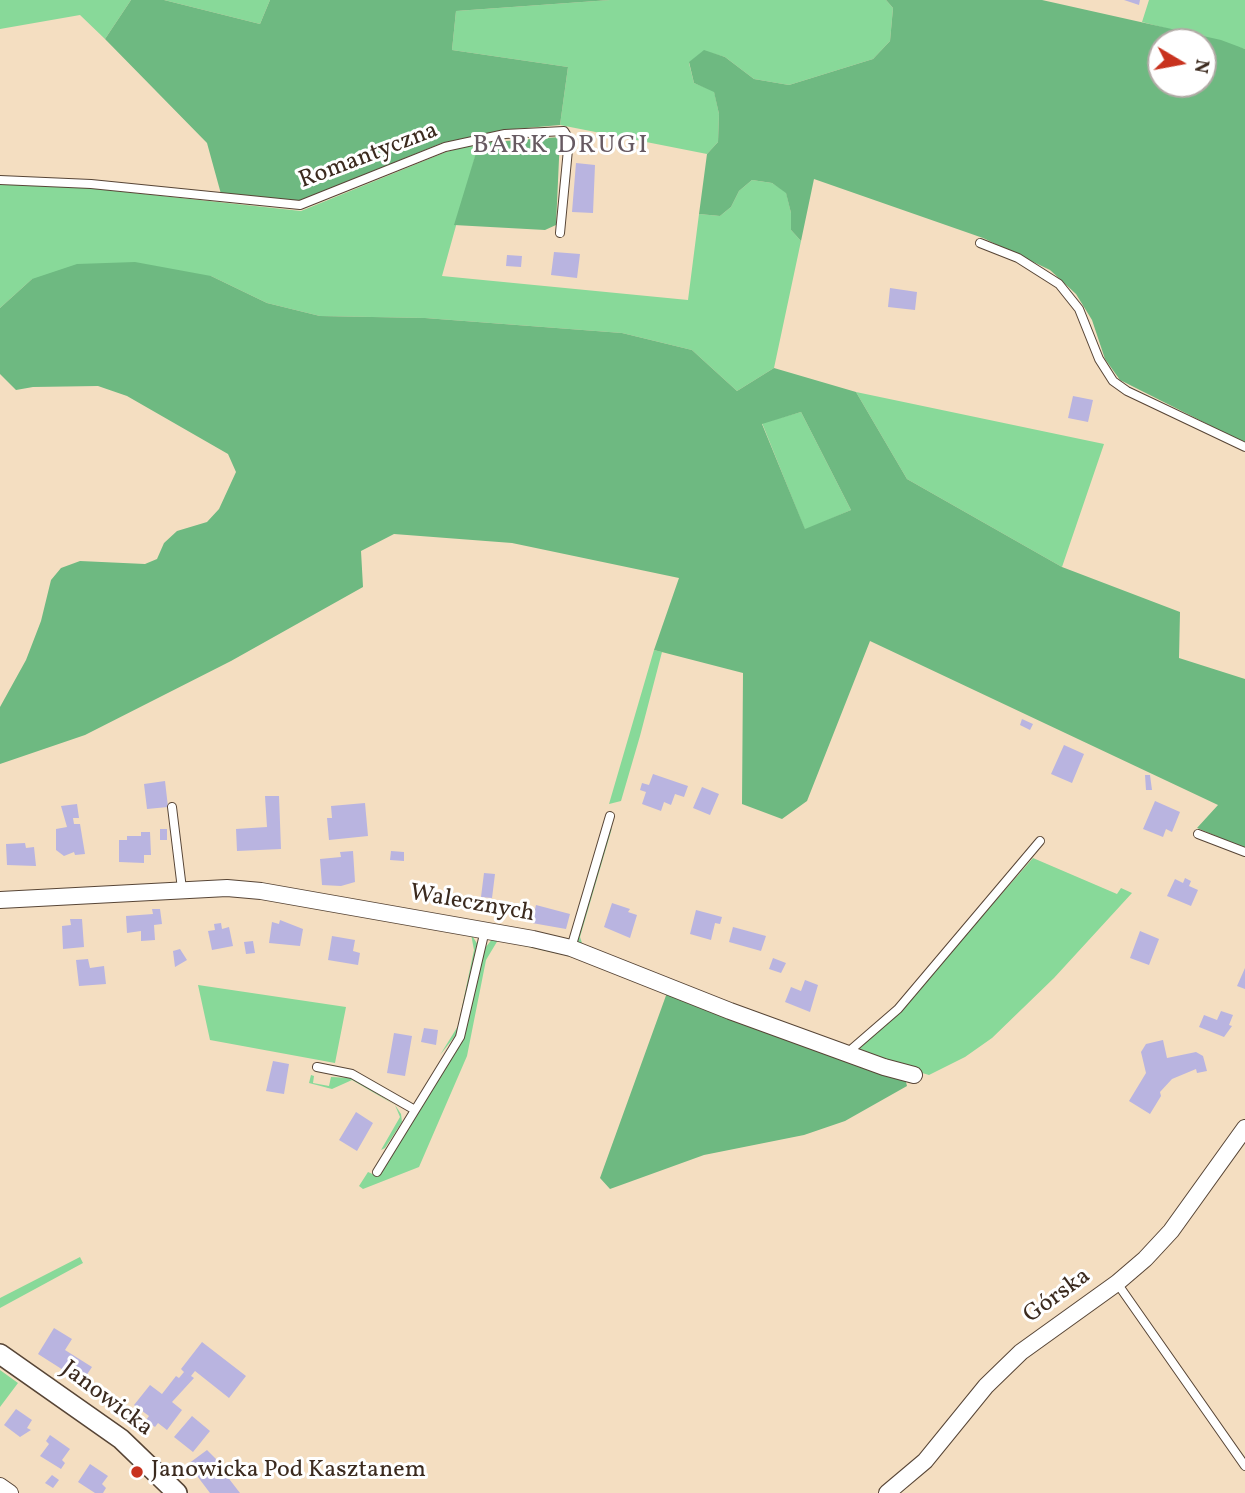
<!DOCTYPE html>
<meta charset="utf-8">
<style>
body{margin:0}
#map{position:relative;width:1245px;height:1493px;overflow:hidden;background:#f4dec1;font-family:Vollkorn,serif}
canvas{display:block}
.north{position:absolute;left:1147px;top:28px;width:70px;height:70px;box-sizing:border-box;background:#fff;border:2px solid #b1aaa5;border-radius:50%;rotate:100deg;font-size:19px;font-weight:700;line-height:28px;text-align:center;color:#3b2a1e}
.north::after{content:'';display:block;margin:auto;width:24px;height:32px;background:#c8321e;clip-path:polygon(50% 0,100% 100%,50% 72%,0 100%)}
</style>
<div id="map">
<canvas width="1245" height="1493"></canvas>
<div class="north">N</div>
</div>
<script>
const ctx = document.querySelector('canvas').getContext('2d');
ctx.lineJoin = 'round';
function fill(path, color) { ctx.fillStyle = color; ctx.fill(path, 'evenodd'); }
const poly = rows => new Path2D(rows.map(r => 'M' + r).join(''));
function strokePath(path, color, width, dash) { ctx.strokeStyle = color; ctx.lineWidth = width; ctx.lineCap = dash ? 'butt' : 'round'; ctx.setLineDash(dash || []); ctx.stroke(path); }
function drawText(font, color, halo, rows, align = 'center') {
  ctx.font = font + ' Vollkorn,serif'; ctx.lineWidth = 6; ctx.setLineDash([]); ctx.textBaseline = 'middle'; ctx.strokeStyle = halo; ctx.fillStyle = color; for (const [text, x, y, turn = 0] of rows) {
    ctx.save(); ctx.translate(x, y); ctx.rotate((+turn || 0) * Math.PI / 180); ctx.textAlign = isNaN(turn) ? turn : align; if (halo) ctx.strokeText(text, 0, 0); ctx.fillText(text, 0, 0); ctx.restore();
  }
}
const green = poly([
 [0,0,131,0,105,39,80,15,0,29],
 [164,0,270,0,260,24],
 [610,0,886,0,893,8,890,41,873,59,789,85,754,79,725,57,704,51,689,63,694,83,714,91,719,114,718,142,707,154,560,125,568,67,452,50,456,11],
 [1149,0,1245,0,1245,49,1142,22],
 [479,143,442,276,688,300,699,214,720,216,731,207,739,191,752,180,772,183,786,192,791,213,791,230,801,241,774,368,737,391,692,350,622,333,425,318,320,316,267,303,211,276,32,279,0,308,0,184,89,188,301,211,446,152],
 [856,392,1104,444,1062,567,907,479],
 [801,412,851,510,805,530,762,423],
 [654,650,662,652,640,736,621,801,609,804],
 [612,828,580,937,583,946,578,945,578,936,609,831],
 [1033,858,1117,894,1121,888,1132,893,1054,978,992,1038,965,1057,929,1075,854,1053,899,1011],
 [471,934,478,945,459,1031,440,1055,458,1026,474,950],
 [493,938,569,953,626,976,568,956,498,940,486,960,467,1056,419,1167,363,1189,359,1186,368,1172,377,1176,464,1038,485,948],
 [198,985,346,1007,335,1063,210,1040],
 [311,1075,314,1076,313,1083,329,1086,331,1077,352,1078,395,1105,401,1114,402,1122,385,1148,381,1150,400,1117,395,1105,352,1080,332,1089,309,1083],
 [80,1257,83,1263,0,1308,0,1298],
 [0,1370,18,1383,0,1407]
]);
const forest = poly([
 [131,0,164,0,260,24,270,0,610,0,456,11,452,50,568,67,560,125,504,130,442,143,299,201,221,194,207,143,105,39],
 [886,0,1042,0,1221,40,1245,49,1245,443,1120,380,1105,359,1092,320,1076,294,1050,270,983,238,814,179,801,241,791,230,791,213,786,193,772,183,752,180,739,191,731,207,720,216,699,214,707,154,718,142,719,114,714,92,694,83,689,62,704,50,725,57,754,79,789,85,873,59,890,41,893,8],
 [1161,42,1203,42,1203,84,1161,84],
 [560,137,556,225,545,230,454,225,479,143],
 [135,262,211,276,267,303,320,316,425,318,622,333,692,350,737,391,774,368,856,392,907,479,1062,567,1180,612,1179,658,1245,679,1245,848,1197,828,1218,805,870,641,807,801,782,819,742,804,743,673,654,650,679,578,512,543,394,534,361,551,363,587,231,661,85,735,0,764,0,707,26,660,41,621,51,580,61,568,80,561,145,564,157,559,164,543,177,531,207,522,219,509,236,472,228,454,127,396,98,386,33,387,16,390,0,374,0,308,32,279,77,264],
 [801,412,851,510,805,529,762,424],
 [668,990,905,1078,907,1086,845,1121,804,1135,704,1155,610,1189,600,1178]
]);
const building = poly([
 [1124,0,1140,0,1139,5],
 [576,163,595,165,593,213,572,212],
 [554,252,580,254,577,278,551,275],
 [507,255,522,256,521,267,506,266],
 [890,288,917,292,915,310,888,307],
 [1073,396,1093,400,1088,422,1068,418],
 [1022,719,1033,724,1030,730,1020,725],
 [1064,745,1084,754,1072,783,1051,774],
 [653,774,688,786,684,797,675,794,671,805,664,802,661,811,642,804,646,792,640,790,642,783,649,785],
 [1145,775,1150,775,1152,790,1146,790],
 [165,781,168,807,147,809,144,784],
 [702,787,719,794,710,815,693,808],
 [265,796,279,796,281,849,237,851,236,829,267,827],
 [1155,801,1180,812,1172,832,1166,829,1163,837,1143,829],
 [365,803,368,836,329,840,327,818,332,818,331,806],
 [77,804,79,818,73,818,74,824,80,824,85,854,75,855,74,852,64,856,56,850,56,829,67,827,61,806],
 [160,829,167,829,167,840,160,840],
 [141,832,150,832,151,855,144,855,144,863,119,862,119,840,127,840,127,836,141,836],
 [25,843,26,848,34,847,36,866,7,865,6,844],
 [353,851,355,882,341,886,322,885,320,859,341,857,340,852],
 [391,851,404,852,404,861,390,860],
 [484,873,495,874,492,898,481,897],
 [1185,878,1191,881,1189,886,1198,890,1191,906,1167,896,1175,879,1183,883],
 [612,903,630,909,628,912,637,915,630,938,604,927],
 [536,905,570,914,566,929,532,923],
 [152,909,160,909,162,924,154,925,155,940,141,941,141,931,127,933,126,916,153,914],
 [696,910,722,917,720,924,715,923,711,940,690,934],
 [70,919,82,919,84,947,63,949,62,926,71,925],
 [280,920,303,929,300,946,269,943,272,922,279,924],
 [221,923,222,929,229,927,233,946,212,950,208,931,215,930,214,924],
 [733,927,766,936,761,951,729,942],
 [1140,931,1159,939,1149,965,1130,958],
 [332,936,355,940,353,951,360,953,358,965,328,960],
 [253,941,255,953,246,954,244,942],
 [180,949,187,960,175,967,173,951],
 [773,958,786,963,781,973,769,969],
 [88,959,90,968,104,966,106,984,79,986,76,960],
 [1245,968,1245,989,1237,986],
 [805,980,818,985,810,1012,785,1002,791,987,801,991],
 [1221,1011,1233,1015,1229,1025,1232,1026,1224,1037,1199,1027,1204,1015,1217,1020],
 [424,1028,438,1030,436,1045,421,1042],
 [394,1033,412,1036,405,1076,387,1073],
 [1163,1040,1167,1058,1196,1052,1203,1056,1207,1071,1197,1073,1196,1069,1172,1079,1160,1092,1161,1096,1150,1114,1129,1101,1146,1073,1141,1052,1146,1044],
 [273,1061,289,1064,284,1094,266,1091],
 [356,1112,373,1123,357,1151,339,1140],
 [54,1328,72,1339,65,1350,92,1367,82,1382,38,1354],
 [202,1342,246,1376,229,1398,195,1371,191,1376,194,1378,172,1402,182,1410,167,1430,158,1423,155,1427,146,1420,149,1416,134,1405,150,1385,162,1394,176,1376,179,1378,184,1372,181,1369],
 [121,1406,127,1411,123,1417,116,1412],
 [16,1409,32,1420,27,1428,31,1430,20,1437,4,1425],
 [192,1416,210,1431,193,1452,174,1437],
 [50,1435,70,1449,62,1460,65,1463,61,1469,40,1456,49,1444,46,1441],
 [207,1450,226,1469,223,1471,240,1493,210,1493,188,1464],
 [90,1464,108,1476,102,1484,106,1488,103,1493,95,1493,78,1482],
 [52,1475,59,1480,53,1488,45,1483]
]);
const service = poly([
 [0,180,91,184,300,205,445,147,505,134,564,131,569,139,560,233],
 [980,243,1018,258,1059,284,1079,309,1099,359,1113,381,1127,391,1245,447],
 [172,807,182,889],
 [1198,834,1245,852],
 [571,948,610,816],
 [846,1054,898,1009,1040,841],
 [317,1067,352,1074,415,1110],
 [377,1172,460,1037,485,930],
 [1117,1283,1245,1466]
]);
const minor = poly([
 [0,900,227,888,261,891,533,939,571,948,730,1011,884,1067,914,1075],
 [0,1486,10,1493],
 [887,1493,925,1461,986,1386,1021,1352,1117,1283,1145,1259,1171,1231,1245,1128]
]);
const tertiary = poly([
 [0,1354,121,1439,177,1493]
]);
const markers = [
 [137,1472,7,"#c8321e"]
];
const streetNames = [
 ["Romantyczna",369,157,-21],
 ["Walecznych",472,905,10],
 ["Górska",1058,1297,-36],
 ["Janowicka",106,1400,37]
];
const poiNames = [
 ["Janowicka Pod Kasztanem",151,1472]
];
const neighbourhoodNames = [
 ["BARK DRUGI",561,147]
];
fill(green, '#88d999');
fill(forest, '#6eb981');
fill(building, '#b9b4e0');
strokePath(service, '#574536', 10);
strokePath(minor, '#574536', 18);
strokePath(tertiary, '#574536', 22);
strokePath(service, '#fff', 8);
strokePath(minor, '#fff', 16);
strokePath(tertiary, '#fff', 19);
for (const [x, y, r, color] of markers) { const dot = new Path2D(); dot.arc(x, y, r, 0, 2 * Math.PI); ctx.fillStyle = color; ctx.fill(dot); strokePath(dot, '#fff', 2.5); }
drawText('24px', '#3b2a1e', '#fff', streetNames);
drawText('24px', '#3b2a1e', '#fff', poiNames, 'left');
ctx.letterSpacing = '2px';
drawText('26px', '#675a62', '#fff', neighbourhoodNames);
ctx.letterSpacing = '0px';
</script>
